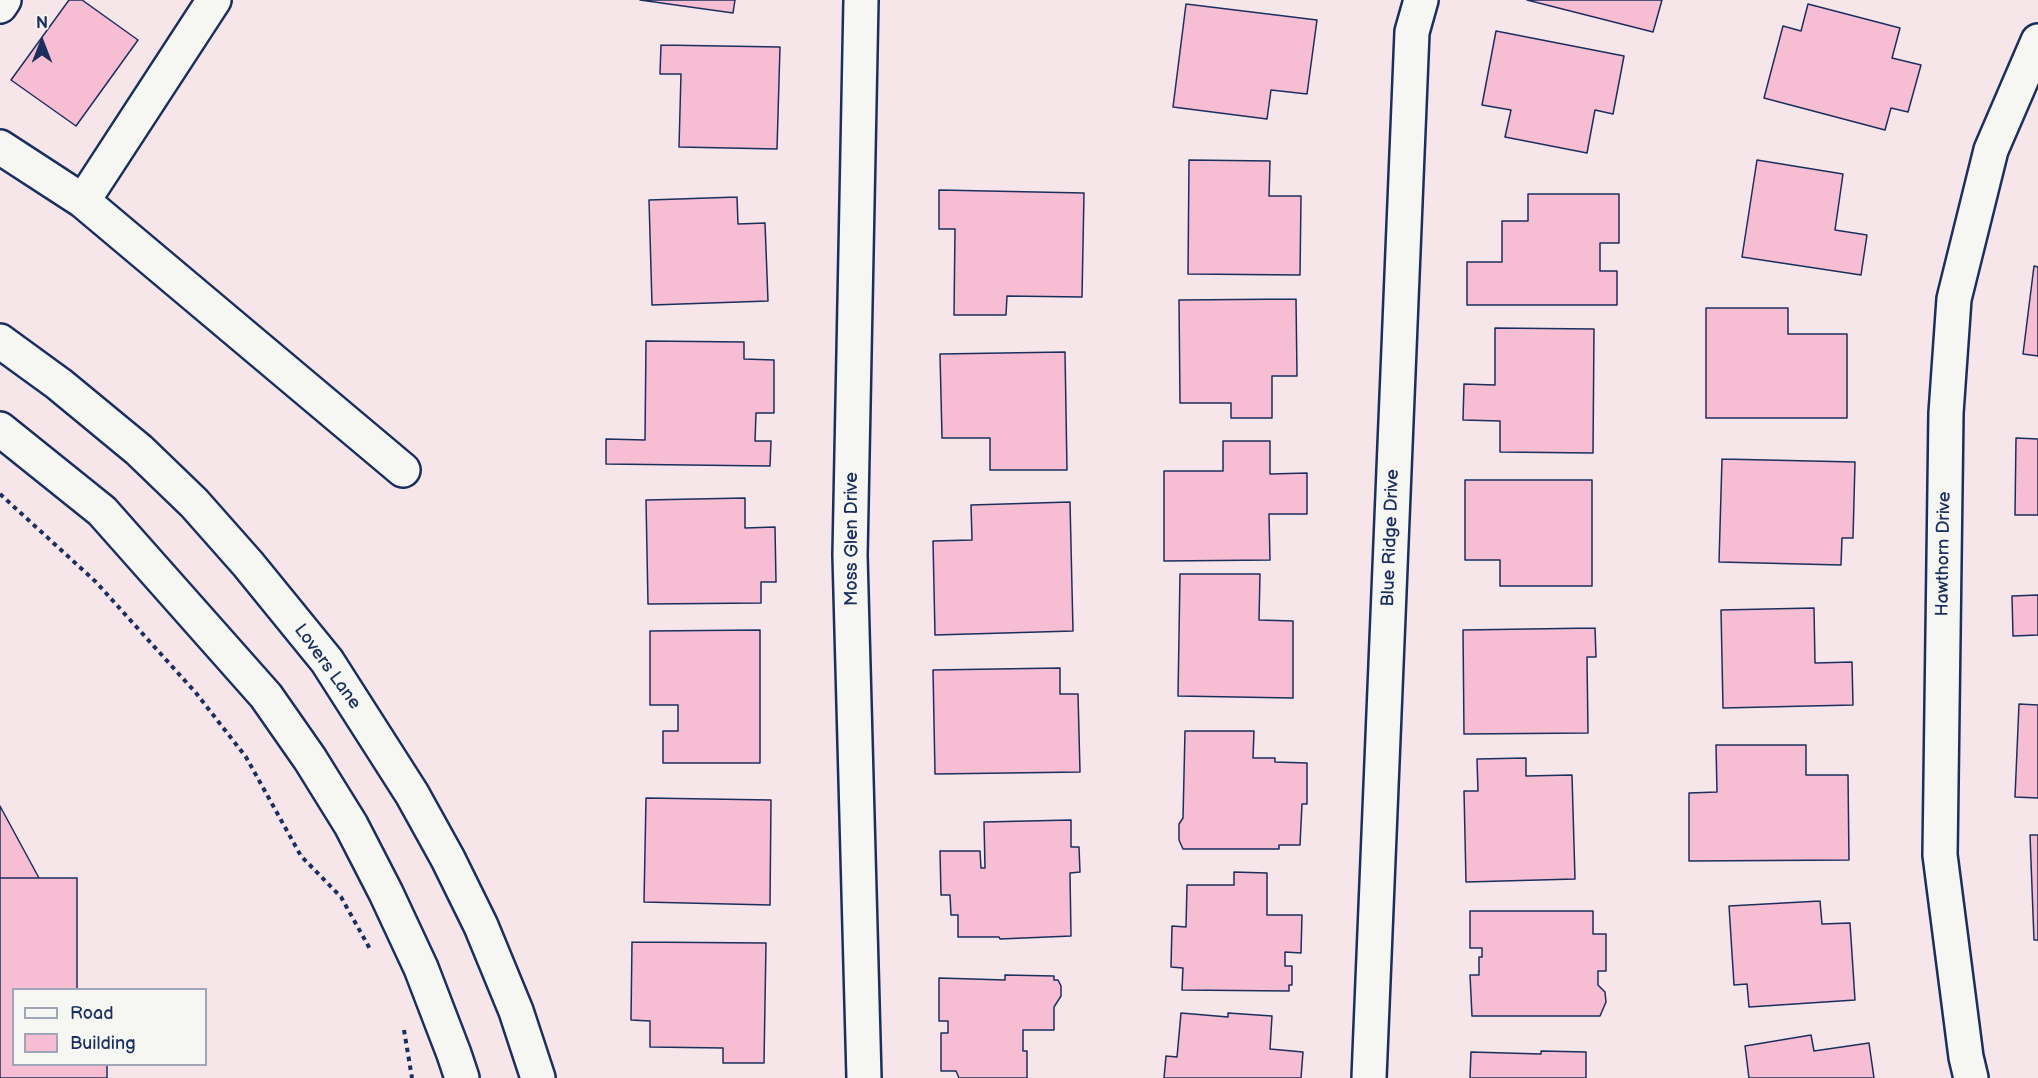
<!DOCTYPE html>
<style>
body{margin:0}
#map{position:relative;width:2038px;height:1078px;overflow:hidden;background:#f6e5e9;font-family:"Balsamiq Sans",sans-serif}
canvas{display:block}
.legend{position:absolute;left:12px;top:988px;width:195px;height:78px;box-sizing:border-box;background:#f6f6f2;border:2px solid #9ea6b7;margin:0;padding:8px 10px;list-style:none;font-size:18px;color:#1b2f5e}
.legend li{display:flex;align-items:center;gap:12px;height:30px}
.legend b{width:30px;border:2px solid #9ea6b7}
.north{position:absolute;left:12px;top:12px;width:60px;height:60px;-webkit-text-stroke:4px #f6f6f2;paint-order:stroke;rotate:0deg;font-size:16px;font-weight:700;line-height:24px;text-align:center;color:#1b2f5e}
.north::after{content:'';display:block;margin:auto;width:21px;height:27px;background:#1b2f5e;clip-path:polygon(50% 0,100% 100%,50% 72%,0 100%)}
</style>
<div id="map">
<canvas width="2038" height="1078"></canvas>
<ul class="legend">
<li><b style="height:8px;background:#f6f6f2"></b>Road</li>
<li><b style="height:16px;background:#f6bdd3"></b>Building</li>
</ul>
<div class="north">N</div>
</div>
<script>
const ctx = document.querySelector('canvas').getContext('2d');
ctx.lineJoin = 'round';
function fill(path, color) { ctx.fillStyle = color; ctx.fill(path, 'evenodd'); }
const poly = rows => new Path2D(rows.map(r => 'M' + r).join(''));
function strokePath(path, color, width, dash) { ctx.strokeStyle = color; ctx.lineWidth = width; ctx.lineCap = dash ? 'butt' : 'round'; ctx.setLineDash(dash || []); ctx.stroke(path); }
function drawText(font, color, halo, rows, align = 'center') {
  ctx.font = font + ' "Balsamiq Sans",sans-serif'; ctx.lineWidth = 5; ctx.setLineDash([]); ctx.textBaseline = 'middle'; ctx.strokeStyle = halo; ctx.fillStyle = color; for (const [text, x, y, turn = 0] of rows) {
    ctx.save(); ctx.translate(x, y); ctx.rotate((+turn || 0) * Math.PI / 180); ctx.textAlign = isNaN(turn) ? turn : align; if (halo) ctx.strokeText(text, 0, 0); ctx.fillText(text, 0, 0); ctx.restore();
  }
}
const building = poly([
 [69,0,82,0,138,40,76,126,11,80,69,0],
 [640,0,735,0,733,13,640,0],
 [1527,0,1662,0,1653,32,1527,0],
 [1186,4,1317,20,1307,94,1271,90,1267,119,1173,107,1186,4],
 [1808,4,1900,28,1892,58,1921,65,1908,112,1891,108,1885,130,1764,98,1783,26,1801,31,1808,4],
 [1496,31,1624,56,1613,114,1595,110,1587,153,1505,137,1511,110,1482,105,1496,31],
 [661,45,780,47,777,149,679,147,681,74,660,74,661,45],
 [1189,160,1270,161,1269,196,1301,196,1300,275,1188,274,1189,160],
 [1757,160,1843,174,1835,230,1867,235,1861,275,1742,257,1757,160],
 [939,190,1084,193,1082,297,1007,296,1006,315,954,315,955,229,939,229,939,190],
 [1528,194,1619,194,1619,243,1600,243,1600,271,1617,271,1617,305,1467,305,1467,262,1502,262,1502,221,1528,221,1528,194],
 [737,197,738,224,765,223,768,301,652,305,649,200,737,197],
 [2034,266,2038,267,2038,356,2023,354,2034,266],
 [1296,299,1297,376,1272,376,1272,418,1231,418,1231,403,1180,403,1179,300,1296,299],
 [1706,308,1788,308,1788,334,1847,334,1847,418,1706,418,1706,308],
 [1495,328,1594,329,1593,453,1500,452,1500,421,1463,420,1464,384,1495,385,1495,328],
 [646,341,744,342,744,359,774,360,774,413,756,413,755,441,771,441,770,466,606,464,606,439,645,440,646,341],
 [1065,352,1067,470,990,470,990,438,942,438,940,354,1065,352],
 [2016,438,2038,439,2038,515,2015,515,2016,438],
 [1223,441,1270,441,1270,474,1307,473,1307,514,1269,514,1270,560,1164,561,1164,471,1223,471,1223,441],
 [1722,459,1855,462,1853,538,1842,538,1841,565,1719,562,1722,459],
 [1465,480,1592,480,1592,586,1500,586,1500,560,1465,560,1465,480],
 [745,498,745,528,775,527,776,582,761,582,761,603,648,604,646,500,745,498],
 [1070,502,1073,631,935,635,933,541,972,540,971,505,1070,502],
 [1180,574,1260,574,1259,620,1293,621,1293,698,1178,696,1180,574],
 [2038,595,2038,635,2013,636,2012,596,2038,595],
 [1814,608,1815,663,1852,662,1853,705,1723,708,1721,610,1814,608],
 [1595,628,1596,657,1587,657,1588,733,1464,734,1463,630,1595,628],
 [760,630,760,763,663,763,663,731,678,731,678,705,650,705,650,631,760,630],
 [1060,668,1060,694,1078,694,1080,772,935,774,933,670,1060,668],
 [2019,704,2038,705,2038,798,2015,797,2019,704],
 [1185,731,1254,731,1253,758,1275,758,1275,762,1307,763,1307,804,1302,804,1300,845,1279,845,1279,849,1183,849,1179,840,1179,824,1183,818,1185,731],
 [1716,745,1806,745,1806,775,1848,775,1849,860,1689,861,1689,793,1717,792,1716,745],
 [1526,758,1526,776,1572,775,1575,879,1466,882,1464,791,1478,791,1477,759,1526,758],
 [646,798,771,800,770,905,644,902,646,798],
 [0,806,39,878,0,878,0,806],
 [1071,820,1071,847,1079,847,1080,872,1070,873,1071,936,1000,939,999,937,958,937,958,915,951,915,950,895,941,895,940,851,980,851,981,868,985,868,984,822,1071,820],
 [2030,835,2038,835,2038,940,2034,940,2030,835],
 [1234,872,1267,873,1267,915,1302,915,1301,953,1285,952,1285,966,1292,966,1292,985,1289,985,1289,991,1182,990,1183,968,1171,967,1172,926,1186,927,1187,885,1234,885,1234,872],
 [0,878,77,878,77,990,14,990,14,1064,107,1064,107,1078,0,1078,0,878],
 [1820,901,1822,924,1850,923,1855,1000,1749,1007,1747,984,1734,985,1729,906,1820,901],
 [1470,911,1593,911,1593,934,1606,934,1606,971,1598,971,1598,985,1605,992,1606,1002,1600,1016,1472,1016,1470,975,1479,975,1479,957,1482,957,1482,948,1470,948,1470,911],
 [632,942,766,943,764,1063,723,1063,723,1048,650,1047,650,1021,631,1020,632,942],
 [1005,975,1054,976,1054,980,1058,980,1061,986,1061,996,1054,1007,1054,1030,1023,1030,1023,1051,1027,1051,1027,1078,959,1078,956,1071,941,1071,941,1033,948,1033,948,1021,939,1021,939,978,1005,980,1005,975],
 [1181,1013,1228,1017,1228,1013,1272,1016,1270,1049,1303,1052,1301,1078,1164,1078,1166,1056,1177,1057,1181,1013],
 [1811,1035,1814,1051,1869,1043,1874,1078,1749,1078,1745,1046,1811,1035],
 [1541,1051,1586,1052,1586,1078,1470,1078,1471,1052,1541,1054,1541,1051]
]);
const path = poly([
 [0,494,96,582,196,693,246,757,301,856,341,897,370,949],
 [404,1030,412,1078]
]);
const minor = poly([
 [861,0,850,555,864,1078],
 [0,6,4,0],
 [0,147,83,201,214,0],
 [83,201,403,470],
 [0,341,59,384,139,450,194,503,248,564,327,661,412,794,448,859,481,926,516,1011,538,1078],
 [0,429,102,511,266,696,310,759,351,825,386,893,421,968,454,1054,462,1078],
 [1369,1078,1412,32,1421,0],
 [1971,1078,1966,1057,1940,855,1946,413,1954,299,1991,150,2038,41]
]);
const streetNames = [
 ["Blue Ridge Drive",1391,538,-88],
 ["Moss Glen Drive",852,539,-90],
 ["Hawthorn Drive",1944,554,-89],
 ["Lovers Lane",327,667,54]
];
fill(building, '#f6bdd3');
strokePath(building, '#1b2f5e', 1.5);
strokePath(minor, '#1b2f5e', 38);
strokePath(path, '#1b2f5e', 4, [4.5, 4.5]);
strokePath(minor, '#f6f6f2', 33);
drawText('18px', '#1b2f5e', '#f6f6f2', streetNames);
</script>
